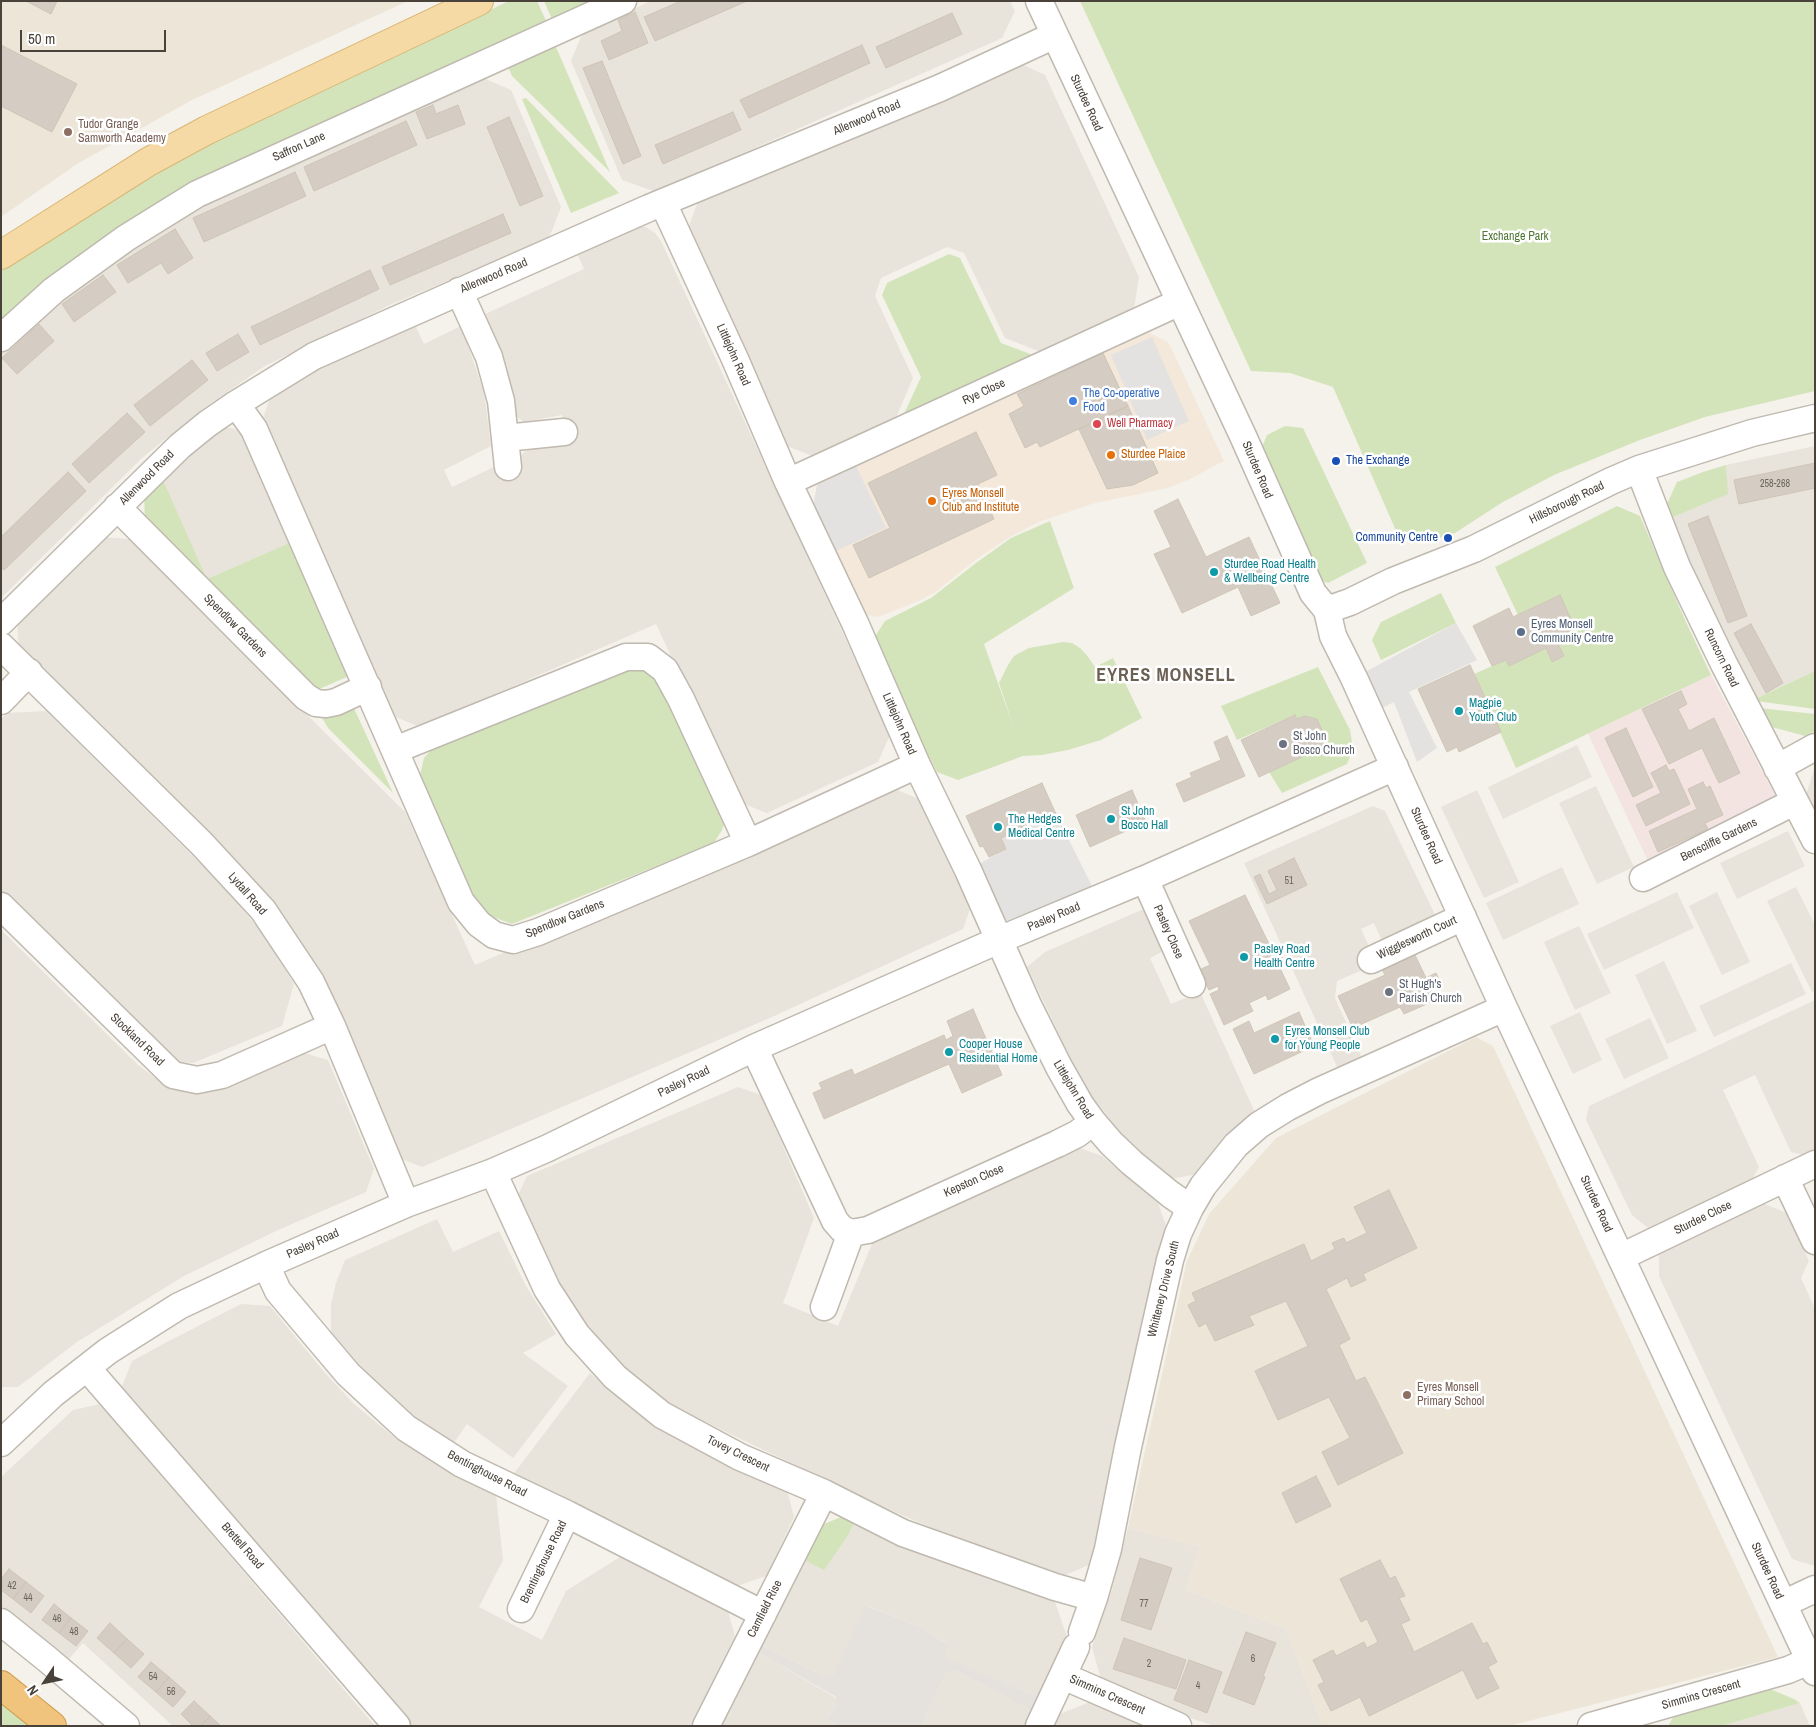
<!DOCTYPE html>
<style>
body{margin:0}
#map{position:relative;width:1816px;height:1727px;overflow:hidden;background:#f5f2ec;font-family:"Archivo Narrow",sans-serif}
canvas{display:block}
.frame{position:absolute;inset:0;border:2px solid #49423a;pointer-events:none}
.north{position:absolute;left:20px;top:1657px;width:50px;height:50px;-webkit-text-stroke:4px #fff;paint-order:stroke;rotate:236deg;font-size:14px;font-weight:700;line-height:20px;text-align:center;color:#49423a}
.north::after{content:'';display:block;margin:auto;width:18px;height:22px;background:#49423a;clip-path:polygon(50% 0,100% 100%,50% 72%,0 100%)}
.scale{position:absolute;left:20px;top:30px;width:146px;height:22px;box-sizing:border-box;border:2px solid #49423a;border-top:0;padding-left:6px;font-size:15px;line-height:18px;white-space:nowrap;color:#49423a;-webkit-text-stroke:4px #fff;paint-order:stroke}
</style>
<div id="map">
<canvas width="1816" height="1727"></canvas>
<div class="frame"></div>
<div class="north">N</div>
<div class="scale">50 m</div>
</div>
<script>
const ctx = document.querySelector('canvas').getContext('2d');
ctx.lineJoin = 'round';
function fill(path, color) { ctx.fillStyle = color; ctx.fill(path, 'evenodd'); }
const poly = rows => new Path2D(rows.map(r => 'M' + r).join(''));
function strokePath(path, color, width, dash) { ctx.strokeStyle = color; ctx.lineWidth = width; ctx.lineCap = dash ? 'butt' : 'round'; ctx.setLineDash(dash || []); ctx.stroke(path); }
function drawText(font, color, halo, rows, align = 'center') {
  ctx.font = font + ' "Archivo Narrow",sans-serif'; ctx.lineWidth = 5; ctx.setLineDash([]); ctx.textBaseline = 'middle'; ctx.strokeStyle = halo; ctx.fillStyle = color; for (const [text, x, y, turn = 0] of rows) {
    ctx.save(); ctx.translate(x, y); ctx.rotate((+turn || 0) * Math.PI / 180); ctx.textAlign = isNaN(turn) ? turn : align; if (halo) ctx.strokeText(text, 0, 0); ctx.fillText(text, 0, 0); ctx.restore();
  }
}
const residential = poly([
 [651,1,1010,1,1015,11,1002,38,656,192,622,180,571,61,583,32],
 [1015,61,1045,75,1139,277,1134,308,1041,352,1005,338,964,253,947,247,881,278,875,296,913,378,895,420,815,457,787,446,687,231,699,199],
 [481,77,511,90,561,207,549,238,392,304,265,366,205,407,142,458,1,598,1,350,108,261,205,203],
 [636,227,646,227,655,233,661,241,890,735,878,762,767,813,739,802,656,624,420,727,393,716,263,418,272,393,317,366,414,323,424,344,461,326,484,392,491,446,444,470,452,487,496,466,499,476,517,468,522,454,530,448,568,438,562,415,524,422,513,414,483,315,584,269,577,253],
 [226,427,234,429,241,433,244,440,289,543,207,579,161,475,217,430],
 [1815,446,1815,671,1755,699,1694,577,1671,518,1727,494,1726,465],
 [100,537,130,539,405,812,475,965,889,787,922,800,971,906,963,929,772,1017,422,1167,399,1158,310,964,19,649,17,620],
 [46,711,219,882,260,930,294,984,282,1026,193,1063,180,1062,167,1056,1,891,1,719,7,713],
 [1577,745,1592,777,1503,819,1488,787],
 [1815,767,1815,811,1806,795],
 [1596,786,1634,867,1597,884,1559,803],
 [1477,790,1519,882,1484,898,1441,807],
 [1373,806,1385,811,1438,921,1384,946,1374,923,1361,929,1371,951,1367,968,1337,981,1335,998,1362,1058,1338,1069,1244,863],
 [1788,831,1805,866,1737,899,1720,863],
 [1562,867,1579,904,1503,940,1486,903],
 [1796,887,1815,925,1815,991,1812,992,1767,901],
 [1677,892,1694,928,1604,970,1587,934],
 [1717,892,1750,962,1722,975,1689,906],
 [1146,908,1164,951,1150,958,1171,1004,1200,992,1258,1119,1198,1174,1170,1179,1127,1141,1091,1095,1076,1069,1027,967,1045,952],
 [1579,926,1611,993,1575,1010,1544,942],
 [1,930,137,1064,158,1080,179,1088,291,1049,328,1060,374,1169,366,1192,276,1231,184,1276,77,1342,18,1387,1,1387],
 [1664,961,1697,1031,1667,1044,1635,975],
 [1791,963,1806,994,1714,1037,1699,1006],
 [1815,1000,1815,1150,1804,1155,1791,1152,1755,1075,1723,1090,1759,1167,1752,1180,1648,1228,1632,1215,1586,1120,1589,1106],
 [1580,1012,1602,1060,1573,1074,1550,1026],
 [1650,1018,1669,1058,1624,1079,1605,1039],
 [738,1087,761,1095,814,1218,783,1303,838,1326,874,1239,1077,1147,1102,1156,1158,1203,1167,1228,1158,1252,1091,1564,1063,1576,1030,1565,934,1529,879,1505,726,1432,670,1404,621,1367,576,1320,515,1202,527,1176],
 [1760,1202,1787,1213,1809,1261,1801,1278,1815,1309,1815,1566,1792,1559,1659,1276,1659,1251],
 [437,1219,453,1252,499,1231,526,1286,556,1334,523,1353,568,1386,513,1458,467,1424,453,1444,408,1416,338,1350,331,1330,331,1304,336,1283,345,1260],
 [241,1304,270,1306,325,1373,354,1404,395,1438,448,1471,496,1495,503,1560,479,1607,542,1640,566,1591,620,1557,727,1608,735,1636,690,1726,408,1726,121,1389,132,1361,165,1343],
 [590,1373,642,1417,667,1432,787,1490,794,1517,766,1576,737,1586,512,1476],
 [100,1404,375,1726,173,1726,83,1643,68,1660,1,1609,1,1477,73,1410],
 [855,1522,943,1561,1054,1599,1067,1637,1039,1697,942,1657,947,1644,920,1627,867,1606,833,1674,826,1677,759,1644,801,1558,824,1569,847,1537],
 [1128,1528,1200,1547,1186,1590,1286,1629,1323,1726,1215,1726,1181,1715,1101,1680,1092,1647,1112,1590],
 [756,1651,836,1698,836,1704,827,1720,840,1726,717,1726],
 [955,1670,1032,1711,1024,1726,921,1726,946,1673],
 [1090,1702,1141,1726,1054,1726,1060,1714],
 [1800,1703,1810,1726,1721,1726]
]);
const commercial = poly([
 [1148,332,1169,343,1224,461,1188,480,1168,488,1095,503,1039,522,1010,537,978,558,934,593,921,600,878,617,867,615,863,612,813,507,817,485,816,482,962,414,1014,394]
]);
const industrial = poly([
 [866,1606,920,1627,948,1645,943,1657,1039,1697,1032,1711,955,1670,946,1673,921,1726,840,1726,827,1720,836,1704,836,1697,756,1651,759,1644,826,1677,833,1674]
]);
const education = poly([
 [1,1,408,1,192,100,77,164,1,217],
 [1476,1037,1493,1046,1778,1657,1509,1726,1323,1726,1286,1629,1186,1590,1200,1547,1128,1528,1187,1261,1209,1214,1276,1138]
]);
const medical = poly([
 [1711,675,1777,799,1648,861,1588,734]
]);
const green = poly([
 [509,1,537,1,549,27,390,96,1,323,1,271,36,248,207,141],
 [544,1,605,1,554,24],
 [1080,1,1815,1,1815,391,1705,417,1640,440,1554,475,1503,502,1455,533,1432,540,1410,540,1397,533,1333,387,1290,373,1251,371],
 [556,47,610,172,512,76,508,67],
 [526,98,619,193,571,213,522,99],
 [949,254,960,258,1001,343,1033,355,903,416,921,377,882,295,887,283],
 [1285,426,1303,428,1367,563,1328,583,1316,578,1260,452,1267,435],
 [1726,465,1728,494,1671,518,1666,506,1677,482,1703,472],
 [161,475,207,579,289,543,349,676,317,690,145,523,144,491],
 [1617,506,1640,516,1685,620,1711,675,1516,768,1474,674,1506,660,1509,665,1546,648,1552,662,1563,657,1558,644,1562,642,1559,636,1575,628,1559,595,1518,615,1495,567],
 [1050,521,1074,588,984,644,1015,731,999,683,1008,665,1014,656,1029,648,1063,642,1072,643,1080,648,1086,654,1095,667,1113,658,1142,718,1101,740,1068,750,1042,755,1023,756,958,780,937,772,870,644,885,621,931,598,976,563,1011,538],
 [1441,593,1456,623,1381,660,1372,640,1381,622],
 [627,662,644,666,663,681,726,818,722,830,714,843,512,924,485,914,474,901,419,779,424,758,433,748],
 [1318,667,1350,730,1352,742,1352,752,1347,764,1282,793,1269,772,1317,719,1305,716,1297,719,1295,715,1237,740,1221,706],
 [1815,671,1815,709,1756,701,1755,699],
 [353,706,393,793,328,728,321,716],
 [1759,708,1815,714,1815,731,1805,736,1768,726],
 [841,1517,855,1522,847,1537,824,1570,801,1558,817,1527],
 [1770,1689,1794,1699,1800,1703,1721,1726,1668,1726,1674,1716],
 [1,1701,34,1726,1,1726]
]);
const parking = poly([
 [1152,337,1189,421,1147,440,1111,355],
 [856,466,886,528,834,552,813,507,817,485],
 [1456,623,1477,660,1409,692,1437,748,1417,762,1394,702,1370,714,1354,678],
 [1056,814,1093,888,992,926,968,870,1006,849,1001,838]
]);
const building = poly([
 [26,1,57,1,51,14,26,1],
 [681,1,747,1,655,41,644,17,681,1],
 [635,12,648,43,609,60,601,41,622,31,618,20,635,12],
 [952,13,962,34,886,68,876,47,952,13],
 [1,45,77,84,52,132,1,106,1,45],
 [862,45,870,63,749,118,740,100,862,45],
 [602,61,641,156,623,164,583,68,602,61],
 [433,105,436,114,458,105,465,124,427,139,416,112,433,105],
 [733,112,741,130,663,164,655,145,733,112],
 [509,117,543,196,520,206,487,127,509,117],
 [406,121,417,145,314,191,304,167,406,121],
 [295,172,306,196,204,242,193,218,295,172],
 [503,214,511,233,390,285,382,267,503,214],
 [175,229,193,258,168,274,161,263,128,283,117,265,175,229],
 [370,270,379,289,260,345,251,327,370,270],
 [103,275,116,292,74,322,62,304,103,275],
 [39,324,54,341,17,374,2,358,39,324],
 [238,334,249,352,217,371,206,353,238,334],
 [1103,353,1128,406,1040,447,1037,442,1025,448,1009,414,1024,406,1017,394,1103,353],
 [192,360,208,380,150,426,134,405,192,360],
 [1128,406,1158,473,1133,485,1107,489,1079,429,1128,406],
 [127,413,145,432,89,483,72,464,127,413],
 [976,432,997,475,978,484,994,519,869,578,853,545,890,528,868,483,976,432],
 [1815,463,1815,488,1739,504,1734,480,1815,463],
 [68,472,86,491,4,570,1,567,1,537,68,472],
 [1178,499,1206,557,1249,537,1280,603,1251,616,1238,587,1182,613,1154,554,1171,547,1154,511,1178,499],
 [1708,516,1747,616,1728,623,1688,524,1708,516],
 [1560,595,1575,628,1559,636,1562,642,1558,644,1564,656,1552,662,1546,648,1509,666,1506,660,1492,666,1473,626,1509,608,1513,617,1560,595],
 [1751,624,1783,683,1766,693,1734,633,1751,624],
 [1470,665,1501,732,1459,752,1457,747,1447,752,1418,689,1470,665],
 [1681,691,1687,704,1678,709,1689,731,1714,718,1740,773,1719,783,1702,748,1669,764,1642,709,1681,691],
 [1295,715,1297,719,1305,716,1317,719,1325,738,1321,748,1259,777,1241,740,1295,715],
 [1626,728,1653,787,1633,797,1605,738,1626,728],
 [1227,736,1245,776,1184,802,1176,784,1192,777,1190,773,1221,760,1214,742,1227,736],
 [1666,765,1669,771,1674,769,1690,804,1646,826,1636,805,1661,793,1651,773,1666,765],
 [1703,782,1706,788,1710,786,1723,815,1705,823,1708,829,1658,852,1649,831,1697,809,1688,789,1703,782],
 [1042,783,1056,814,1001,838,1006,849,989,857,983,846,980,847,966,816,1042,783],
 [1132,790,1146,822,1090,847,1076,815,1132,790],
 [1294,858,1307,885,1267,904,1254,877,1260,874,1269,894,1277,890,1268,871,1294,858],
 [1245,895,1272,950,1277,948,1285,963,1279,966,1290,989,1268,1000,1266,995,1249,1003,1253,1011,1224,1025,1210,994,1219,990,1218,986,1209,990,1199,970,1210,965,1189,921,1245,895],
 [1415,955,1426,978,1436,973,1441,984,1431,989,1436,1000,1404,1014,1400,1007,1353,1028,1338,996,1385,975,1382,969,1415,955],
 [973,1009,1002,1075,962,1093,949,1064,824,1119,813,1093,822,1089,819,1083,852,1069,854,1075,944,1035,946,1040,953,1036,947,1021,973,1009],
 [1299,1012,1314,1046,1254,1074,1233,1029,1249,1021,1254,1033,1299,1012],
 [1389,1190,1417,1248,1363,1274,1366,1280,1351,1287,1347,1278,1326,1289,1350,1339,1339,1345,1356,1381,1365,1377,1403,1453,1338,1485,1322,1452,1350,1438,1329,1397,1278,1420,1255,1371,1308,1346,1286,1301,1249,1316,1254,1325,1215,1341,1206,1323,1199,1327,1188,1305,1196,1301,1192,1293,1304,1244,1311,1261,1335,1249,1332,1243,1344,1238,1346,1243,1367,1233,1354,1207,1389,1190],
 [1316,1476,1331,1506,1296,1523,1282,1493,1316,1476],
 [1140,1558,1172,1568,1151,1630,1121,1620,1140,1558],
 [1380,1560,1390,1579,1395,1576,1405,1596,1399,1598,1410,1620,1401,1624,1414,1652,1472,1623,1483,1644,1487,1642,1497,1662,1488,1667,1499,1688,1477,1699,1463,1670,1369,1716,1360,1697,1331,1711,1318,1685,1324,1682,1313,1660,1333,1650,1336,1656,1364,1642,1367,1648,1378,1642,1367,1619,1361,1622,1340,1579,1380,1560],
 [9,1569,26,1582,13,1599,1,1590,1,1579,9,1569],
 [26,1582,44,1596,31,1613,13,1599,26,1582],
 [54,1604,71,1618,59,1633,42,1620,54,1604],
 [71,1618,88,1631,76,1646,59,1633,71,1618],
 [110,1623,127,1639,114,1653,97,1638,110,1623],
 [1246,1632,1276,1643,1263,1676,1265,1677,1254,1705,1223,1693,1246,1632],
 [1124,1638,1186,1660,1176,1689,1113,1669,1124,1638],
 [127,1639,144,1654,131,1668,114,1653,127,1639],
 [1189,1660,1222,1672,1207,1713,1174,1700,1189,1660],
 [151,1662,169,1677,156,1692,138,1677,151,1662],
 [169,1677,186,1692,173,1707,156,1692,169,1677],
 [194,1701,210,1716,201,1726,193,1726,181,1714,194,1701],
 [210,1716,221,1726,201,1726,210,1716]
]);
const minor = poly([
 [1039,1,1243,436,1313,593,1327,610,1333,636,1354,678,1504,1008,1815,1672],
 [663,203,735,359,788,482,855,623,917,765,968,870,1028,1005,1059,1067,1080,1104,1093,1122,1111,1143,1132,1163,1170,1194,1190,1208],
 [459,291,489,357,501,401,508,467],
 [1,338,54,290,126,238,197,194,623,1],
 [236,404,254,429,461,902,479,924,494,935,513,940,538,932,748,843,917,765],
 [505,438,564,432],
 [1639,469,1677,567,1724,664,1815,840],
 [788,482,1180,302],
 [117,507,306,697,316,703,326,704,336,702,368,687],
 [1327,610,1350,602,1393,581,1474,549,1611,481,1639,469,1752,433,1815,418],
 [1,622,180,446,207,424,236,404,314,356,649,208,940,88,1055,35],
 [1,646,202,844,263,910,311,982,332,1026,406,1204],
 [1,701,29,672],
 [395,750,626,657,648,657,665,670,681,699,748,843],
 [1777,768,1815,747],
 [1643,878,1794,802],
 [1145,879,1192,984],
 [1,906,173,1075,197,1080,222,1075,332,1026],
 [1371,960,1463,917],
 [754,1048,835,1221,842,1229,851,1233,868,1230,1057,1144,1077,1134,1093,1122],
 [493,1172,547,1289,577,1335,615,1377,662,1415,740,1457,824,1493,903,1533,1055,1587,1094,1598],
 [1785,1178,1815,1241],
 [1621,1257,1815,1164],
 [266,1265,278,1291,348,1374,406,1428,462,1464,567,1514,763,1614],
 [824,1307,851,1233],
 [87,1368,397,1726],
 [1,1443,53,1394,108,1351,179,1306,266,1265,406,1204,493,1172,548,1148,754,1048,999,940,1145,879,1395,767],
 [1783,1604,1815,1589],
 [521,1609,567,1514],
 [1,1622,47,1659,126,1726],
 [1082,1632,1094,1598,1108,1549,1128,1447,1170,1260,1178,1234,1190,1208,1203,1186,1236,1145,1259,1125,1288,1107,1319,1091,1504,1008],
 [1063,1676,1178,1726],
 [706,1726,824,1493],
 [1039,1726,1076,1647],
 [1591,1726,1788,1670,1809,1661]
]);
const major = poly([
 [1,255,148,162,207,130,479,1]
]);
const highway = poly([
 [1,1685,52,1726]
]);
const markers = [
 [68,132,5,"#8d6e63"],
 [1073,401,5,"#3f7fe0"],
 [1097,424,5,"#e0444e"],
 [1111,455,5,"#e8710a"],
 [1336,461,5,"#1a4fb4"],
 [932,501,5,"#e8710a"],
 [1448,538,5,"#1a4fb4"],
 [1214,572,5,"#0f9aa8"],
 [1521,632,5,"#5c6f8a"],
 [1459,711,5,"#0f9aa8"],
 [1283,744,5,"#6b7280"],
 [1111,819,5,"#0f9aa8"],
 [998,827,5,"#0f9aa8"],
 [1244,957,5,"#0f9aa8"],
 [1389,992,5,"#6b7280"],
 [1275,1039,5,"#0f9aa8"],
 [949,1052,5,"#0f9aa8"],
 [1407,1395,5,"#8d6e63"]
];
const numberNames = [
 ["258-268",1775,484],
 ["51",1289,881],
 ["42",12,1586],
 ["44",28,1598],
 ["77",1144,1604],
 ["46",57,1619],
 ["48",74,1632],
 ["6",1253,1659],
 ["2",1149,1664],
 ["54",153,1677],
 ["4",1198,1686],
 ["56",171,1692]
];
const streetNames = [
 ["Sturdee Road",1086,103,65],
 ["Allenwood Road",867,118,-23],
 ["Saffron Lane",299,147,-24],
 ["Allenwood Road",494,276,-23],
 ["Littlejohn Road",733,355,66],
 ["Rye Close",984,392,-25],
 ["Sturdee Road",1257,470,67],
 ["Allenwood Road",147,478,-45],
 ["Hillsborough Road",1567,503,-26],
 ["Spendlow Gardens",235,626,45],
 ["Runcorn Road",1721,658,64],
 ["Littlejohn Road",899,724,66],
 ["Sturdee Road",1426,836,66],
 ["Benscliffe Gardens",1719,840,-26],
 ["Lydall Road",247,894,49],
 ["Pasley Road",1054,917,-23],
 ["Spendlow Gardens",565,919,-22],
 ["Pasley Close",1168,932,66],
 ["Wigglesworth Court",1417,938,-25],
 ["Stockland Road",137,1040,44],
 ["Pasley Road",684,1082,-26],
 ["Littlejohn Road",1073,1090,59],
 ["Kepston Close",974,1181,-24],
 ["Sturdee Road",1596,1204,65],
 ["Sturdee Close",1703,1218,-26],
 ["Pasley Road",313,1244,-24],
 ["Whitteney Drive South",1164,1289,-76],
 ["Tovey Crescent",738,1454,26],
 ["Bentinghouse Road",487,1474,27],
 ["Brettell Road",242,1546,49],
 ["Brentinghouse Road",544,1562,-64],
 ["Sturdee Road",1767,1571,65],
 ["Camfield Rise",765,1609,-63],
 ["Simmins Crescent",1107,1695,24],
 ["Simmins Crescent",1701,1695,-16]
];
const educationNames = [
 ["Tudor Grange",78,125],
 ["Samworth Academy",78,139],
 ["Eyres Monsell",1417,1388],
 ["Primary School",1417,1402]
];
const parkNames = [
 ["Exchange Park",1515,237]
];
const shopNames = [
 ["The Co-operative",1083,394],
 ["Food",1083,408]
];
const healthNames = [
 ["Well Pharmacy",1107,424]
];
const foodNames = [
 ["Sturdee Plaice",1121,455],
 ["Eyres Monsell",942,494],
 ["Club and Institute",942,508]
];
const transitNames = [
 ["The Exchange",1346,461],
 ["Community Centre",1438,538,"right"]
];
const cultureNames = [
 ["Sturdee Road Health",1224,565],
 ["& Wellbeing Centre",1224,579],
 ["Magpie",1469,704],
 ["Youth Club",1469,718],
 ["St John",1121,812],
 ["Bosco Hall",1121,826],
 ["The Hedges",1008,820],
 ["Medical Centre",1008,834],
 ["Pasley Road",1254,950],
 ["Health Centre",1254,964],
 ["Eyres Monsell Club",1285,1032],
 ["for Young People",1285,1046],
 ["Cooper House",959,1045],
 ["Residential Home",959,1059]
];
const serviceNames = [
 ["Eyres Monsell",1531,625],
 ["Community Centre",1531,639]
];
const worshipNames = [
 ["St John",1293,737],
 ["Bosco Church",1293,751],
 ["St Hugh's",1399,985],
 ["Parish Church",1399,999]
];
const districtNames = [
 ["EYRES MONSELL",1166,676]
];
fill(residential, '#e8e3db');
fill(commercial, '#f4e8da');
fill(industrial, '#e5e1dd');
fill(education, '#ece5d8');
fill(medical, '#f3e3e1');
fill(green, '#d3e4ba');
fill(parking, '#e4e2e0');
fill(building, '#d5cdc3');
strokePath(building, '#cfc5b6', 1);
strokePath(minor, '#bfb9af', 29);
strokePath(major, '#d9b776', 30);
strokePath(highway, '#cf994c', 30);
strokePath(minor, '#fff', 26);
strokePath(major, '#f5daa5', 28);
strokePath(highway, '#f0c47c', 28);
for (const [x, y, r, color] of markers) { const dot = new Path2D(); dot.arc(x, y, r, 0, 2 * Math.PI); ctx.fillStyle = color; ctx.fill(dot); strokePath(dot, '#fff', 2); }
drawText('10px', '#6c655c', null, numberNames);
drawText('12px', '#49423a', '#fff', streetNames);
drawText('12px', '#785e54', '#fff', educationNames, 'left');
drawText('12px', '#4f7632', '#fff', parkNames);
drawText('12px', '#366cbe', '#fff', shopNames, 'left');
drawText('12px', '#be3a42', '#fff', healthNames, 'left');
drawText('12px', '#c56008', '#fff', foodNames, 'left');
drawText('12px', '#164399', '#fff', transitNames, 'left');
drawText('12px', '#0d838f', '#fff', cultureNames, 'left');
drawText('12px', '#4e5e75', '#fff', serviceNames, 'left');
drawText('12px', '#5b616d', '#fff', worshipNames, 'left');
ctx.letterSpacing = '1px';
drawText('bold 18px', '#6a6053', '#fff', districtNames);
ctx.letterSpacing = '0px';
</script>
